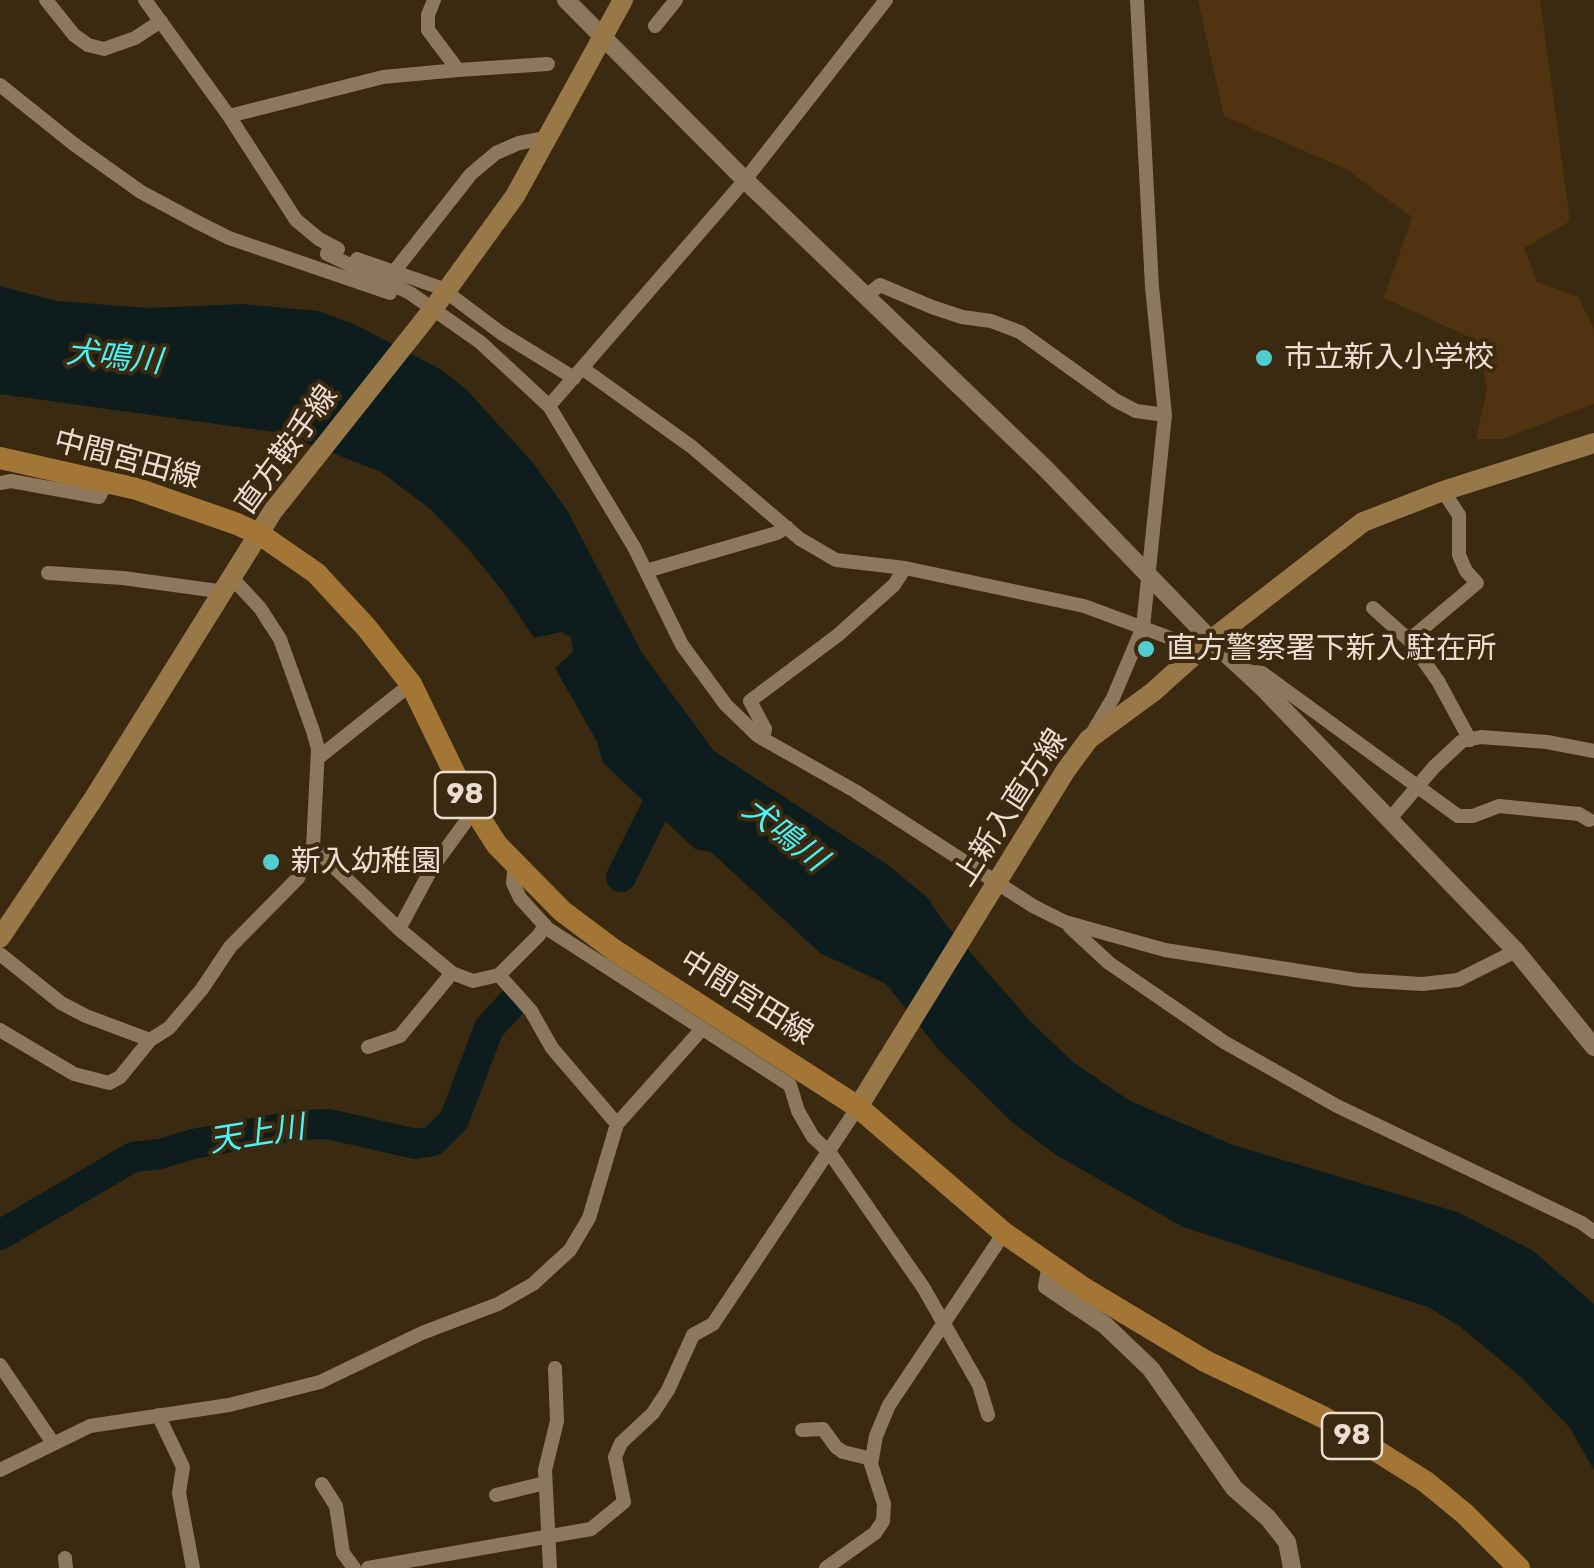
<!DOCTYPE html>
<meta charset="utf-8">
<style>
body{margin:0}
canvas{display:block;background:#3b2910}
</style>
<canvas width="1594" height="1568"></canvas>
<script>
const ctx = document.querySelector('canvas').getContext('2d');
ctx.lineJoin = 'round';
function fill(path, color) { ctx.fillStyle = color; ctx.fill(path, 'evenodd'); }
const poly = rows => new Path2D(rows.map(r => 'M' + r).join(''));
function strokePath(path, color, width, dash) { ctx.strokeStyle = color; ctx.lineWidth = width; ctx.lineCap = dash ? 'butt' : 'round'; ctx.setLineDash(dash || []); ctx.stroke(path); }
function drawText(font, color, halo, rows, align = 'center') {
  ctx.font = font + ' Rubik,"Noto Sans JP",sans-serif'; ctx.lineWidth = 8; ctx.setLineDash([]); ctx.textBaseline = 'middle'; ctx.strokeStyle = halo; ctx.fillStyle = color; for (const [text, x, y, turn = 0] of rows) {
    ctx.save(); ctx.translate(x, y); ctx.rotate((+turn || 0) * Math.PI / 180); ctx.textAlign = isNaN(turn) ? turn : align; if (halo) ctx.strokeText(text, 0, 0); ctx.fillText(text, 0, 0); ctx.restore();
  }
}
const green = poly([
 [1198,0,1540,0,1570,221,1524,248,1537,282,1578,297,1594,329,1594,404,1502,439,1476,439,1487,389,1478,341,1384,298,1412,217,1346,169,1224,116]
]);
const water = poly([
 [0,286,57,301,148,308,243,304,318,311,356,325,440,369,466,389,534,464,567,510,642,653,714,751,888,865,928,898,943,921,1030,1021,1073,1062,1130,1101,1233,1145,1457,1212,1532,1250,1594,1304,1594,1470,1570,1428,1522,1378,1458,1325,1428,1307,1183,1227,1056,1155,1013,1123,938,1049,886,984,820,953,711,852,695,849,603,763,597,742,555,668,573,652,571,637,561,632,534,638,504,593,466,546,429,508,381,472,281,433,0,394]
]);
const river = poly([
 [621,877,671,777],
 [0,1235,133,1157,160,1154,193,1144,298,1125,328,1124,416,1144,433,1141,454,1120,489,1028,511,1004]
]);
const minor = poly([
 [46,0,74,35,88,45,104,49,135,38,161,21],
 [145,0,229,116,296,220,319,239,338,249],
 [655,26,676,0],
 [458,70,548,64],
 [0,85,75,145,141,192,199,223,229,238,390,293],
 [229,116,383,77,458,70,428,30,428,15,434,0],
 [330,245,327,254,410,293,480,342,549,406,634,547,682,645,726,705,758,736,855,791,1033,906,1065,922,1165,950,1357,980,1422,984,1458,980,1516,951],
 [357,259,441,288,501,333,574,378],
 [393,273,471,174,496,153,519,143,546,138],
 [866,296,880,285,932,307,962,317,991,321,1020,332,1115,400,1136,411,1165,415],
 [582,368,692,447,800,539,836,560,905,568,1084,606,1200,649],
 [549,406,745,180,886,0],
 [0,483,11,481,99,497,106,484],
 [1443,491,1459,515,1459,555,1466,571,1477,583,1409,640,1438,681,1470,740],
 [646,571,777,533,787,527],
 [48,573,123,578,225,592],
 [233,579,260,608,280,639,313,731,318,749,313,847],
 [1373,608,1409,640],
 [1245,671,1262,673,1458,816,1473,816,1499,806,1579,814,1589,820],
 [1094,730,1113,698,1143,627,1165,415,1152,287,1137,0],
 [763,739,765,729,750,701,838,635,894,585,905,568],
 [318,758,411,684],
 [1389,820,1434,767,1462,741,1481,737,1547,742,1594,751],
 [515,864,513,883,520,898,548,929,790,1085,798,1111,813,1137,830,1153,923,1287,979,1385,988,1415],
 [1070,927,1109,963,1224,1042,1337,1106,1582,1223,1594,1232],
 [399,929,432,868,475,809],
 [0,954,61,1003,86,1016,150,1040],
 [499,975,539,935,545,925],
 [0,1030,74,1074,109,1083,120,1077,150,1040,169,1028,202,989,230,947,298,878,313,847,399,929,452,973,473,981,499,975,531,1011,552,1048,617,1124],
 [368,1047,400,1036,452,973],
 [0,1365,53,1443],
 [158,1415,183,1467,179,1493,193,1568],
 [802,1430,823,1429,836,1447,843,1452,872,1459],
 [0,1470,90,1426,229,1405,320,1382,422,1333,498,1304,533,1284,570,1250,589,1218,617,1124,702,1029],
 [322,1484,336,1506,343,1553,354,1568],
 [496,1495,545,1483],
 [65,1558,66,1568],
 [368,1568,591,1529,624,1502,615,1457,621,1443,653,1413,668,1390,693,1335,713,1324,858,1107],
 [550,1568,545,1470,557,1421,555,1368],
 [826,1568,875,1533,883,1521,884,1504,871,1464,876,1436,889,1405,1004,1233]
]);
const tertiary = poly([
 [566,0,745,180,1045,468,1211,640,1264,689,1516,951,1594,1047],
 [1051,1265,1047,1286,1105,1325,1151,1369,1234,1488,1268,1518,1287,1542,1292,1568]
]);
const secondary = poly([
 [0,938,94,798,273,511,433,309,515,196,623,0],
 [858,1107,1066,770,1089,739,1153,692,1211,640,1363,522,1443,491,1594,443]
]);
const primary = poly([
 [0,458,137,489,237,524,261,535,316,573,366,627,411,684,465,795,497,845,562,911,614,950,858,1107,1004,1233,1085,1289,1205,1361,1323,1417,1426,1482,1465,1514,1519,1568]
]);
const markers = [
 [1264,358,10,"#52cdcf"],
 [1146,649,10,"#52cdcf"],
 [271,862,10,"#52cdcf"]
];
const shields = [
 [465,795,60],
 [1352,1436,60]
];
const shieldNames = [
 ["98",465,795],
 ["98",1352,1436]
];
const poiNames = [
 ["市立新入小学校",1284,358],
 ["直方警察署下新入駐在所",1166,649],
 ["新入幼稚園",291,862]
];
const streetNames = [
 ["直方鞍手線",287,450,-54],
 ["中間宮田線",127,460,15],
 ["上新入直方線",1011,808,-57],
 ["中間宮田線",746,998,32]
];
const waterNames = [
 ["犬鳴川",114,358,6],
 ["犬鳴川",784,835,38],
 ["天上川",257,1135,-9]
];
fill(green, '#4f340f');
fill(water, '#0d1d1d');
strokePath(river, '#0d1d1d', 30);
strokePath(minor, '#8d775d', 14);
strokePath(tertiary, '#8d775d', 18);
strokePath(secondary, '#987749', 20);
strokePath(primary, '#a37635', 22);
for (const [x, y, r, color] of markers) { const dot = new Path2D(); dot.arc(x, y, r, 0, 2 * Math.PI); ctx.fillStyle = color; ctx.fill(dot); strokePath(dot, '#3b2910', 4); }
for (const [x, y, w] of shields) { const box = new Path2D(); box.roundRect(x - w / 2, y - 23, w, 46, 8); ctx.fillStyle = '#3b2910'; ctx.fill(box); strokePath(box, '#ebded0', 2.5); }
drawText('bold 28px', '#ebded0', null, shieldNames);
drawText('30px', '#ebded0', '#3b2910', poiNames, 'left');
drawText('30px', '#ebded0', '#3b2910', streetNames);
drawText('italic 32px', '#47f4f7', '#3b2910', waterNames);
</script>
